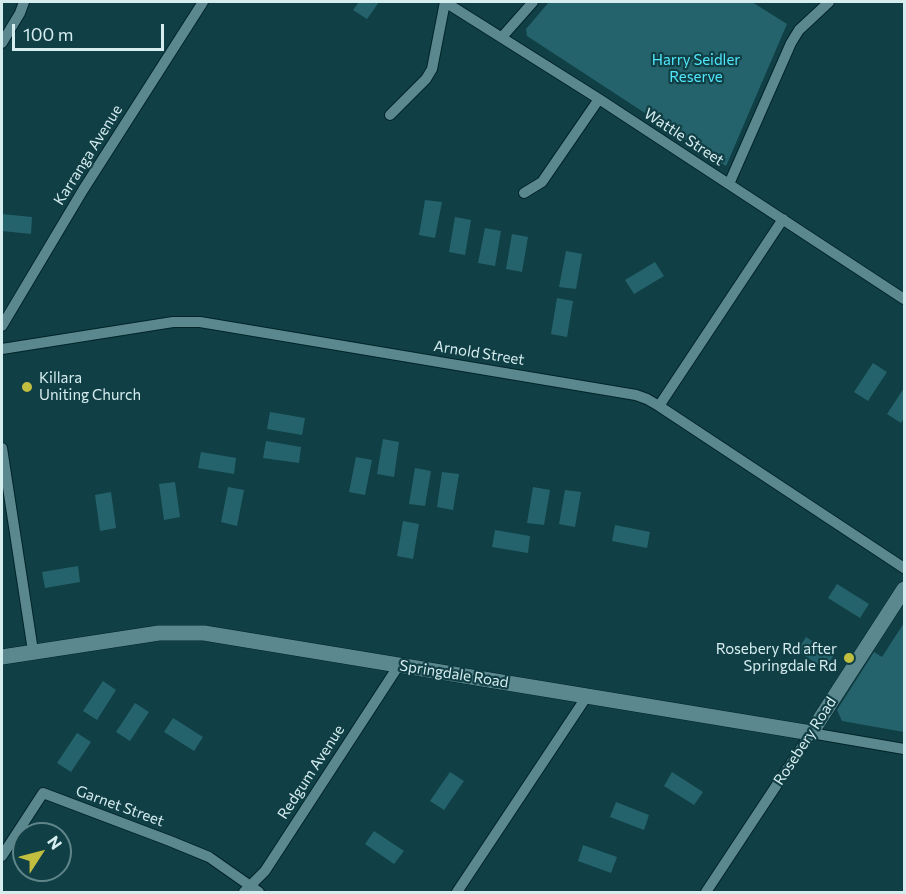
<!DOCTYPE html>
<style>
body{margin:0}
#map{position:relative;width:906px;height:894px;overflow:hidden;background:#103f45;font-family:Commissioner,sans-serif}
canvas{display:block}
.frame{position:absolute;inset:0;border:3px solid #d6edf0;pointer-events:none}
.north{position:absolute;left:12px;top:822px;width:60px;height:60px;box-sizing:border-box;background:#103f45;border:2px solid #5f8589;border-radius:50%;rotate:54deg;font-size:16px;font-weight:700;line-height:24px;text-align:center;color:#d6edf0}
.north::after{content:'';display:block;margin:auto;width:21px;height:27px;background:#c1be40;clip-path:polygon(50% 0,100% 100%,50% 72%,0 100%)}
.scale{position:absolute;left:12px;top:24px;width:152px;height:27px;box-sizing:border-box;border:3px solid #d6edf0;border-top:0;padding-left:8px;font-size:18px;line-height:21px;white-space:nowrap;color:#d6edf0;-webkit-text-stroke:4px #103f45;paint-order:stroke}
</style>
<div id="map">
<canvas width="906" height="894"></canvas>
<div class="frame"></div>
<div class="north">N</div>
<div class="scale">100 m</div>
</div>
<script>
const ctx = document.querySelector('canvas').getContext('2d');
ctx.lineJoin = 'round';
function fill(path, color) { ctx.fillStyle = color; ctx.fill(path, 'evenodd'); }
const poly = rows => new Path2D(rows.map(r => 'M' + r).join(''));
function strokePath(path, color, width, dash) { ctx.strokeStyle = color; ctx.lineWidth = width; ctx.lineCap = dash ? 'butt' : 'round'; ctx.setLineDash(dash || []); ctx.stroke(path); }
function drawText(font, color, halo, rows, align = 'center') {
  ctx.font = font + ' Commissioner,sans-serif'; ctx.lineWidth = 4.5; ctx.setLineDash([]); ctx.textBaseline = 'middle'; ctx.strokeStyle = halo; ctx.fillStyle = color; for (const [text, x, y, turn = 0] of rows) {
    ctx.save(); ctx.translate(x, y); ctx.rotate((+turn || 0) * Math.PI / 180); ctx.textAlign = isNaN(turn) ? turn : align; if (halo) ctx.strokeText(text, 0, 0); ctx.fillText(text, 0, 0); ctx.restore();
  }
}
const green = poly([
 [359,2,379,2,367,19,353,10],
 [549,2,752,2,787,24,726,166,527,36,526,29],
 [425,200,442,202,435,238,419,235],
 [2,214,32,217,31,234,2,231],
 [455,217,471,220,465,255,449,252],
 [485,228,501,231,495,266,478,263],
 [512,234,528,237,522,272,506,269],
 [566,251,582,254,576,289,559,287],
 [655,262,664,276,634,294,625,280],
 [557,298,573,301,567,337,551,334],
 [873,363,887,372,868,401,854,392],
 [904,388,904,418,901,423,887,414],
 [270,412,305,418,302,435,267,429],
 [383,439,399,442,394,477,377,474],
 [266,441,301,447,299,463,263,458],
 [201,452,236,458,234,474,198,468],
 [356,457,372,460,365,495,349,492],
 [415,468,431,471,425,506,409,504],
 [442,472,459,474,453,510,437,507],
 [175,482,180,517,164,520,159,484],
 [228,487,244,490,237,526,221,522],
 [533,487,550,490,544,525,527,523],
 [565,490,581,492,575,527,559,524],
 [111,492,116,528,100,531,95,495],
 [403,521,419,524,413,559,397,556],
 [615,525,650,532,647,548,612,541],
 [495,530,530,536,528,553,492,547],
 [78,566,80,582,45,588,42,572],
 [837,584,869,604,860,618,828,598],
 [904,623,904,732,842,721,837,710,874,652,882,657],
 [806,637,834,655,825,669,797,651],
 [103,681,116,690,97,720,83,711],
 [135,703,149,712,130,741,116,732],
 [173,718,203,737,194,751,164,732],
 [77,733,91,742,71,772,57,763],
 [450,772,464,781,444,810,430,801],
 [672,772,703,792,694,805,664,786],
 [616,802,649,815,644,830,610,817],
 [374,831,404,851,394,864,365,844],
 [583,845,617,857,611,873,578,861]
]);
const minor = poly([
 [445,2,599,99,904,299],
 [502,37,533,2],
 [2,43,20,13,24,2],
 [390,115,426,79,432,69,445,2],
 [729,184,791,43,799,30,829,2],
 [524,193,542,182,599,99],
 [2,326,83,190,203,2],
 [2,349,173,322,200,322,636,395,647,399,659,406,904,568],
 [659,406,783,219],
 [2,448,33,651],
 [2,856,43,793,170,841,209,857,259,892],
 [244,892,265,871,399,665],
 [457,892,587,696],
 [706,892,811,733,904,749]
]);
const secondary = poly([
 [2,657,159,633,204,633,811,733,904,589]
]);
const markers = [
 [27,387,6,"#c1be40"],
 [849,658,6,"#c1be40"]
];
const parkNames = [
 ["Harry Seidler",696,60],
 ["Reserve",696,77]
];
const streetNames = [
 ["Wattle Street",684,137,33],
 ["Karranga Avenue",88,155,-58],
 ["Arnold Street",479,353,9],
 ["Springdale Road",454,674,9],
 ["Rosebery Road",805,741,-57],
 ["Redgum Avenue",311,772,-57],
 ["Garnet Street",120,806,20]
];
const poiNames = [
 ["Killara",39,378],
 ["Uniting Church",39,395],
 ["Rosebery Rd after",837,649,"right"],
 ["Springdale Rd",837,666,"right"]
];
fill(green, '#25636c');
strokePath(minor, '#012429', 12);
strokePath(secondary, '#012429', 16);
strokePath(minor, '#5b888e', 10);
strokePath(secondary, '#5b888e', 15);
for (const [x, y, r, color] of markers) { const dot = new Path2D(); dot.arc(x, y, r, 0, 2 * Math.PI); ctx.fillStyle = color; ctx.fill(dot); strokePath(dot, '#103f45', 2); }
drawText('15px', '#51e6fa', '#103f45', parkNames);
drawText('15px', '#d6edf0', '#103f45', streetNames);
drawText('15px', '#d6edf0', '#103f45', poiNames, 'left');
</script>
